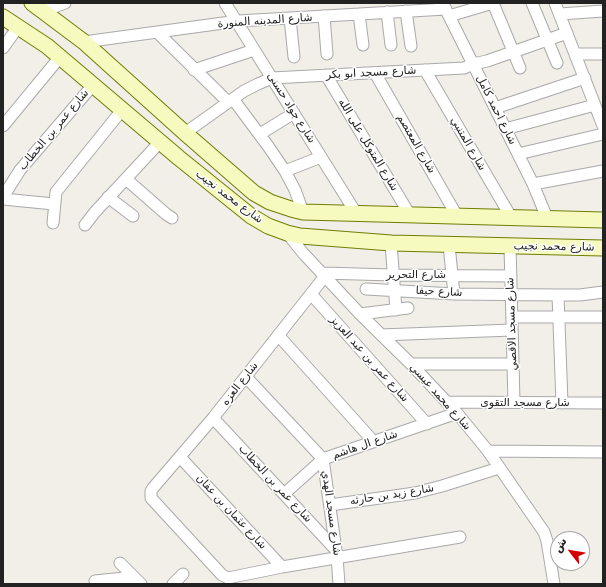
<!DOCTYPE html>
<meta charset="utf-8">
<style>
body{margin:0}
#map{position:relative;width:606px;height:587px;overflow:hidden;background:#f2efe9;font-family:"DejaVu Sans",Cairo,sans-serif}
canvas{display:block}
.frame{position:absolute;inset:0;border:4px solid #222;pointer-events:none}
.north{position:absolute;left:550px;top:531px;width:40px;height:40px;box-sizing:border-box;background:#fff;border:1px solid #a7a7a7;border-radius:50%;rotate:301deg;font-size:11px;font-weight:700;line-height:16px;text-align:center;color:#222}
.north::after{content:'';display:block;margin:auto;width:14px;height:18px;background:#d40000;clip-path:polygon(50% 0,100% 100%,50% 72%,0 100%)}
</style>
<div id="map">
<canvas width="606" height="587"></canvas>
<div class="frame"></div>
<div class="north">ش</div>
</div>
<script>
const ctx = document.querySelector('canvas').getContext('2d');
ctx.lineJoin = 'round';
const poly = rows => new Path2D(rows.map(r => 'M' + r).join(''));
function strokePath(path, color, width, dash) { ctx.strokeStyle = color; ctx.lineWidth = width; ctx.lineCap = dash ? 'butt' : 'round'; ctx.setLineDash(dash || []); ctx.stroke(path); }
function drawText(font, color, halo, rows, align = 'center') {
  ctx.font = font + ' "DejaVu Sans",Cairo,sans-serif'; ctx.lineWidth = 3; ctx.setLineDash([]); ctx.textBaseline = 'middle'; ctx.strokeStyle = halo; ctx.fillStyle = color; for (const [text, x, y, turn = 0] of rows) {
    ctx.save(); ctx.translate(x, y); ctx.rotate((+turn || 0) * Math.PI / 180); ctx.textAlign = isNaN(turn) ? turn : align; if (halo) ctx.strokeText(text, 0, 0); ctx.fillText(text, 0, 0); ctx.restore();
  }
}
const street = poly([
 [225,3,356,213],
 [493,3,520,68],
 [532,3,557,63],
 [555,3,603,126],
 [443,4,533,184,547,218],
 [44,11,65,3],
 [406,11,411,46],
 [387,12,391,45],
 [359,14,363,45],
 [560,14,603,11],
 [324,16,327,54],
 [449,16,493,3],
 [290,18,294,57],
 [157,32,228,102],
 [84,42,238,21,446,9],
 [3,48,18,27],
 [576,54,603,54],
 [194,70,254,50],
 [425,70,511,217],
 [375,73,457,216],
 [326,75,410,215],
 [233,99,268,146,285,171,295,190,303,212],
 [495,108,585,78],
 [3,126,60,57],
 [505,129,595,105],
 [185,133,244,91,258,84,272,78,464,68,473,64,487,61,567,33],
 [260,134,294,113],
 [518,154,603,134],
 [285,171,321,157],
 [126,179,166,214,172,218],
 [533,184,603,171],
 [3,197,20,170,93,85],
 [108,197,133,216],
 [3,199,54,204],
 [53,223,56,192,122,110],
 [85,225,95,212,160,142],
 [287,233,303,253,360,314,411,364,457,413,488,451,544,532,547,541,554,584],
 [391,243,396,310],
 [449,245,454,294],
 [510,246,514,402],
 [322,273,393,275,511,276],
 [325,276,213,418,153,488,151,491,151,498,222,575,228,578,282,567,460,537],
 [366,289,454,294,558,295,580,295,603,292],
 [311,294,427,424],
 [558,295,562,403],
 [360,314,408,308],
 [512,317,603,317],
 [278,335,374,442],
 [381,335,512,330],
 [411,364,513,364],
 [246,377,323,459,337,557,339,584],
 [446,402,603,403],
 [213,418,336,550],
 [488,451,603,452],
 [180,457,282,567],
 [284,494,323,459,457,413],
 [330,505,415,493,442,486,499,468],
 [120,563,141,584],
 [95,581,134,577],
 [173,584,183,574]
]);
const secondary = poly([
 [32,3,84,42,185,133,254,193,270,202,291,209,303,212,603,220],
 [3,17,47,46,179,158,251,216,268,226,287,233,300,236,391,243,603,248]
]);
const streetNames = [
 ["شارع المدينه المنورة",265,21,-4],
 ["شارع مسجد ابو بكر",371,73,-3],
 ["شارع جواد حسنى",291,108,58],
 ["شارع احمد كامل",496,110,63],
 ["شارع عمر بن الخطاب",54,130,-50],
 ["شارع المعتصم",416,144,60],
 ["شارع المتنبي",468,144,60],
 ["شارع المتوكل على الله",368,145,59],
 ["شارع محمد نجيب",229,197,37],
 ["شارع محمد نجيب",554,247,1],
 ["شارع التحرير",416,275],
 ["شارع حيفا",439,292,3],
 ["شارع مسجد الاقصي",512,324,-92],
 ["شارع عمر بن عبد العزيز",369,359,48],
 ["شارع العزه",240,384,-52],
 ["شارع محمد عيسي",440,397,48],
 ["شارع مسجد التقوى",525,403],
 ["شارع ال هاشم",365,445,-19],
 ["شارع عمر بن الخطاب",275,484,47],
 ["شارع زيد بن حارثه",392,495,-9],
 ["شارع عثمان بن عفان",231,512,47],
 ["شارع مسجد الهدي",331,513,82]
];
strokePath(street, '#a9a9a9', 13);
strokePath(secondary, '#707d05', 17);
strokePath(street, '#fff', 11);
strokePath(secondary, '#f7fabf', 15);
drawText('11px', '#222', '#fff', streetNames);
</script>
